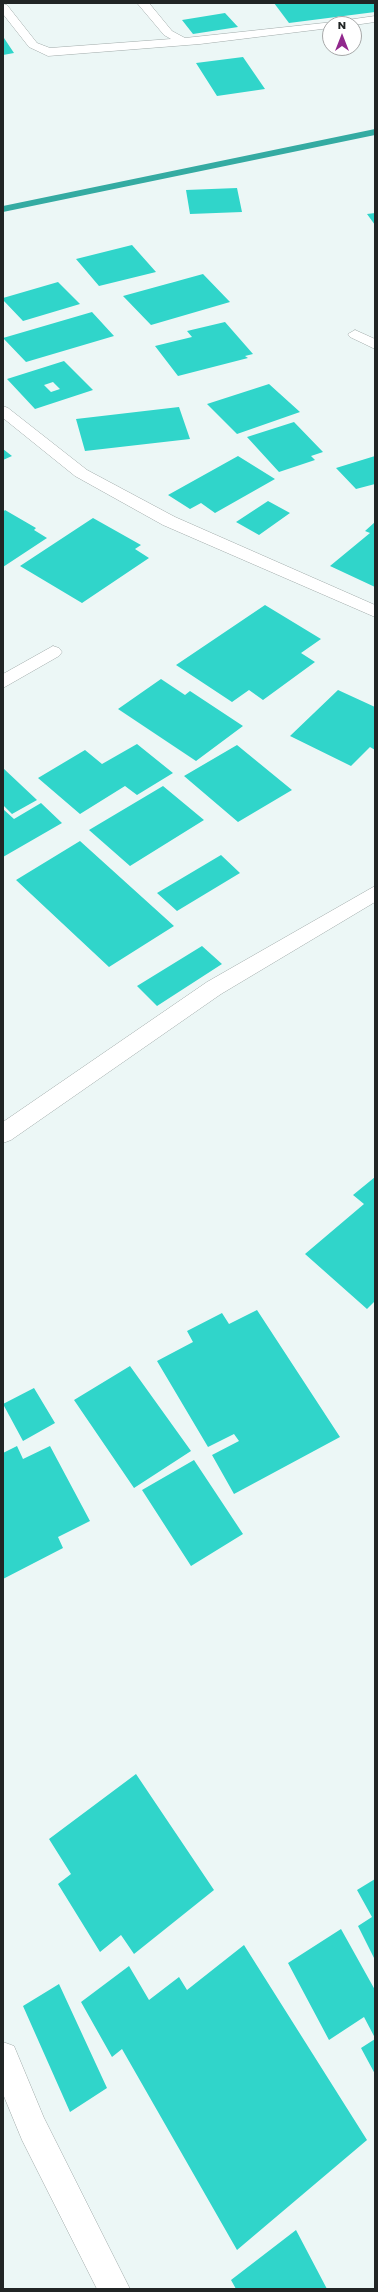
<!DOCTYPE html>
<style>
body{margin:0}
#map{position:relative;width:378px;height:2292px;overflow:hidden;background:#ecf7f6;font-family:Poppins,sans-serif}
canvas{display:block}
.frame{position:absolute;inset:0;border:4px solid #212525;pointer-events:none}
.north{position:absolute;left:322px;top:16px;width:40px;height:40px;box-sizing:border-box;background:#fff;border:1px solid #a6a8a8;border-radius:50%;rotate:0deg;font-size:11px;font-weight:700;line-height:16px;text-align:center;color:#212525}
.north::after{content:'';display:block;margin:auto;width:14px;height:18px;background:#91288d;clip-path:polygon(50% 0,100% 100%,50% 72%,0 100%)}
</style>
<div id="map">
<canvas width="378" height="2292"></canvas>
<div class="frame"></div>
<div class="north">N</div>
</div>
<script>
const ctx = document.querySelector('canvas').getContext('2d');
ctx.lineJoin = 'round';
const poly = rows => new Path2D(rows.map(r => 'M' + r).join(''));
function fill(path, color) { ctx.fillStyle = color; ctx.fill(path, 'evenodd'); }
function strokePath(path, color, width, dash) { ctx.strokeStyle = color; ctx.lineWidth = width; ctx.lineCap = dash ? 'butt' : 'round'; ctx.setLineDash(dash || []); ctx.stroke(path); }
const stream = poly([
 [375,129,375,135,3,212,3,206,375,129]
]);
const building = poly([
 [274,3,375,3,375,12,289,23],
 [225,13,238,27,193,34,182,20],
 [3,38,4,38,14,53,3,55],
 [243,57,265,89,217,96,196,63],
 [237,188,242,212,190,214,186,190],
 [375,213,375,225,367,214],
 [132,245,156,272,99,286,76,259],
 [203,274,230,302,151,325,123,296],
 [58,282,80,304,23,321,3,300,3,298],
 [92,312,114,336,26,362,3,338],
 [225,322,253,354,245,356,248,358,178,376,155,346,192,337,187,331],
 [64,361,93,390,35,409,7,379],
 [53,382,60,389,51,392,44,385],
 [269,384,300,412,237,434,207,404],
 [179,407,190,439,85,451,76,419],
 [294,422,323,452,311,456,315,460,279,472,247,437],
 [3,449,12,456,3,460],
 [238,456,275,479,215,513,201,503,190,509,168,495],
 [375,456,375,484,356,489,336,468],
 [268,501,290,513,259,535,236,522],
 [5,510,36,528,34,530,47,538,3,567,3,512],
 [93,518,141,545,135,549,149,558,82,603,20,566],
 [375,522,375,587,330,566,370,533,365,531],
 [265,605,321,639,301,653,315,662,263,700,249,690,232,702,176,665],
 [161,679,185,695,190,691,243,726,196,761,118,709],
 [338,690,375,707,375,750,370,747,351,766,290,736],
 [137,744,173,773,137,795,125,786,80,814,38,778,85,750,102,764],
 [237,745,292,790,238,822,184,776],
 [3,768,37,800,12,814,3,805],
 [163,786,204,820,130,866,89,830],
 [41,803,62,823,3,857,3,809,14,819],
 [80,841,174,926,109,967,16,880],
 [221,855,240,873,177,911,157,893],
 [202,946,222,964,157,1006,137,986],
 [375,1177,375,1301,367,1309,305,1254,364,1204,353,1195],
 [257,1310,340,1437,234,1494,212,1455,239,1441,234,1434,208,1447,157,1361,193,1342,187,1331,222,1313,229,1324],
 [130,1366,191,1451,134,1488,74,1400],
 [34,1388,55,1423,23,1441,3,1404],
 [17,1446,23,1459,50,1446,90,1521,58,1537,63,1548,3,1579,3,1453],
 [194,1460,243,1534,191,1566,142,1490],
 [136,1774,214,1890,134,1954,121,1935,100,1952,58,1884,71,1874,49,1839],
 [375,1879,375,1960,358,1926,372,1917,357,1890],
 [341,1929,375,1990,375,2038,364,2017,329,2040,288,1963],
 [244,1945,367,2140,237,2250,122,2049,112,2057,81,2002,129,1966,149,2000,179,1977,187,1990],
 [59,1984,107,2088,70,2112,23,2006],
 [375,2039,375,2074,361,2048],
 [296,2230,327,2289,236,2289,231,2280]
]);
const minor = poly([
 [137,3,149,3,172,31,185,38,333,22,375,16,375,22,354,25,330,24,330,28,200,44,48,56,29,47,3,14,3,4,7,5,37,43,50,48,171,39,164,35,137,3],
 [355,330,375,339,375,349,350,337,348,334,355,330],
 [3,406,8,408,87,470,175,517,375,605,375,617,163,525,75,476,3,418,3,406],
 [53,646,59,648,62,652,59,656,3,688,3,674,53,646],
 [375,886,375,902,221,994,11,1140,3,1143,3,1122,207,982,375,886],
 [3,2042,14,2046,44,2118,130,2289,97,2289,22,2140,3,2094,3,2042]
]);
fill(stream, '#34aba2');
fill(building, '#30d5ca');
strokePath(minor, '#a0aaa9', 1);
fill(minor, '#fff');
</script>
